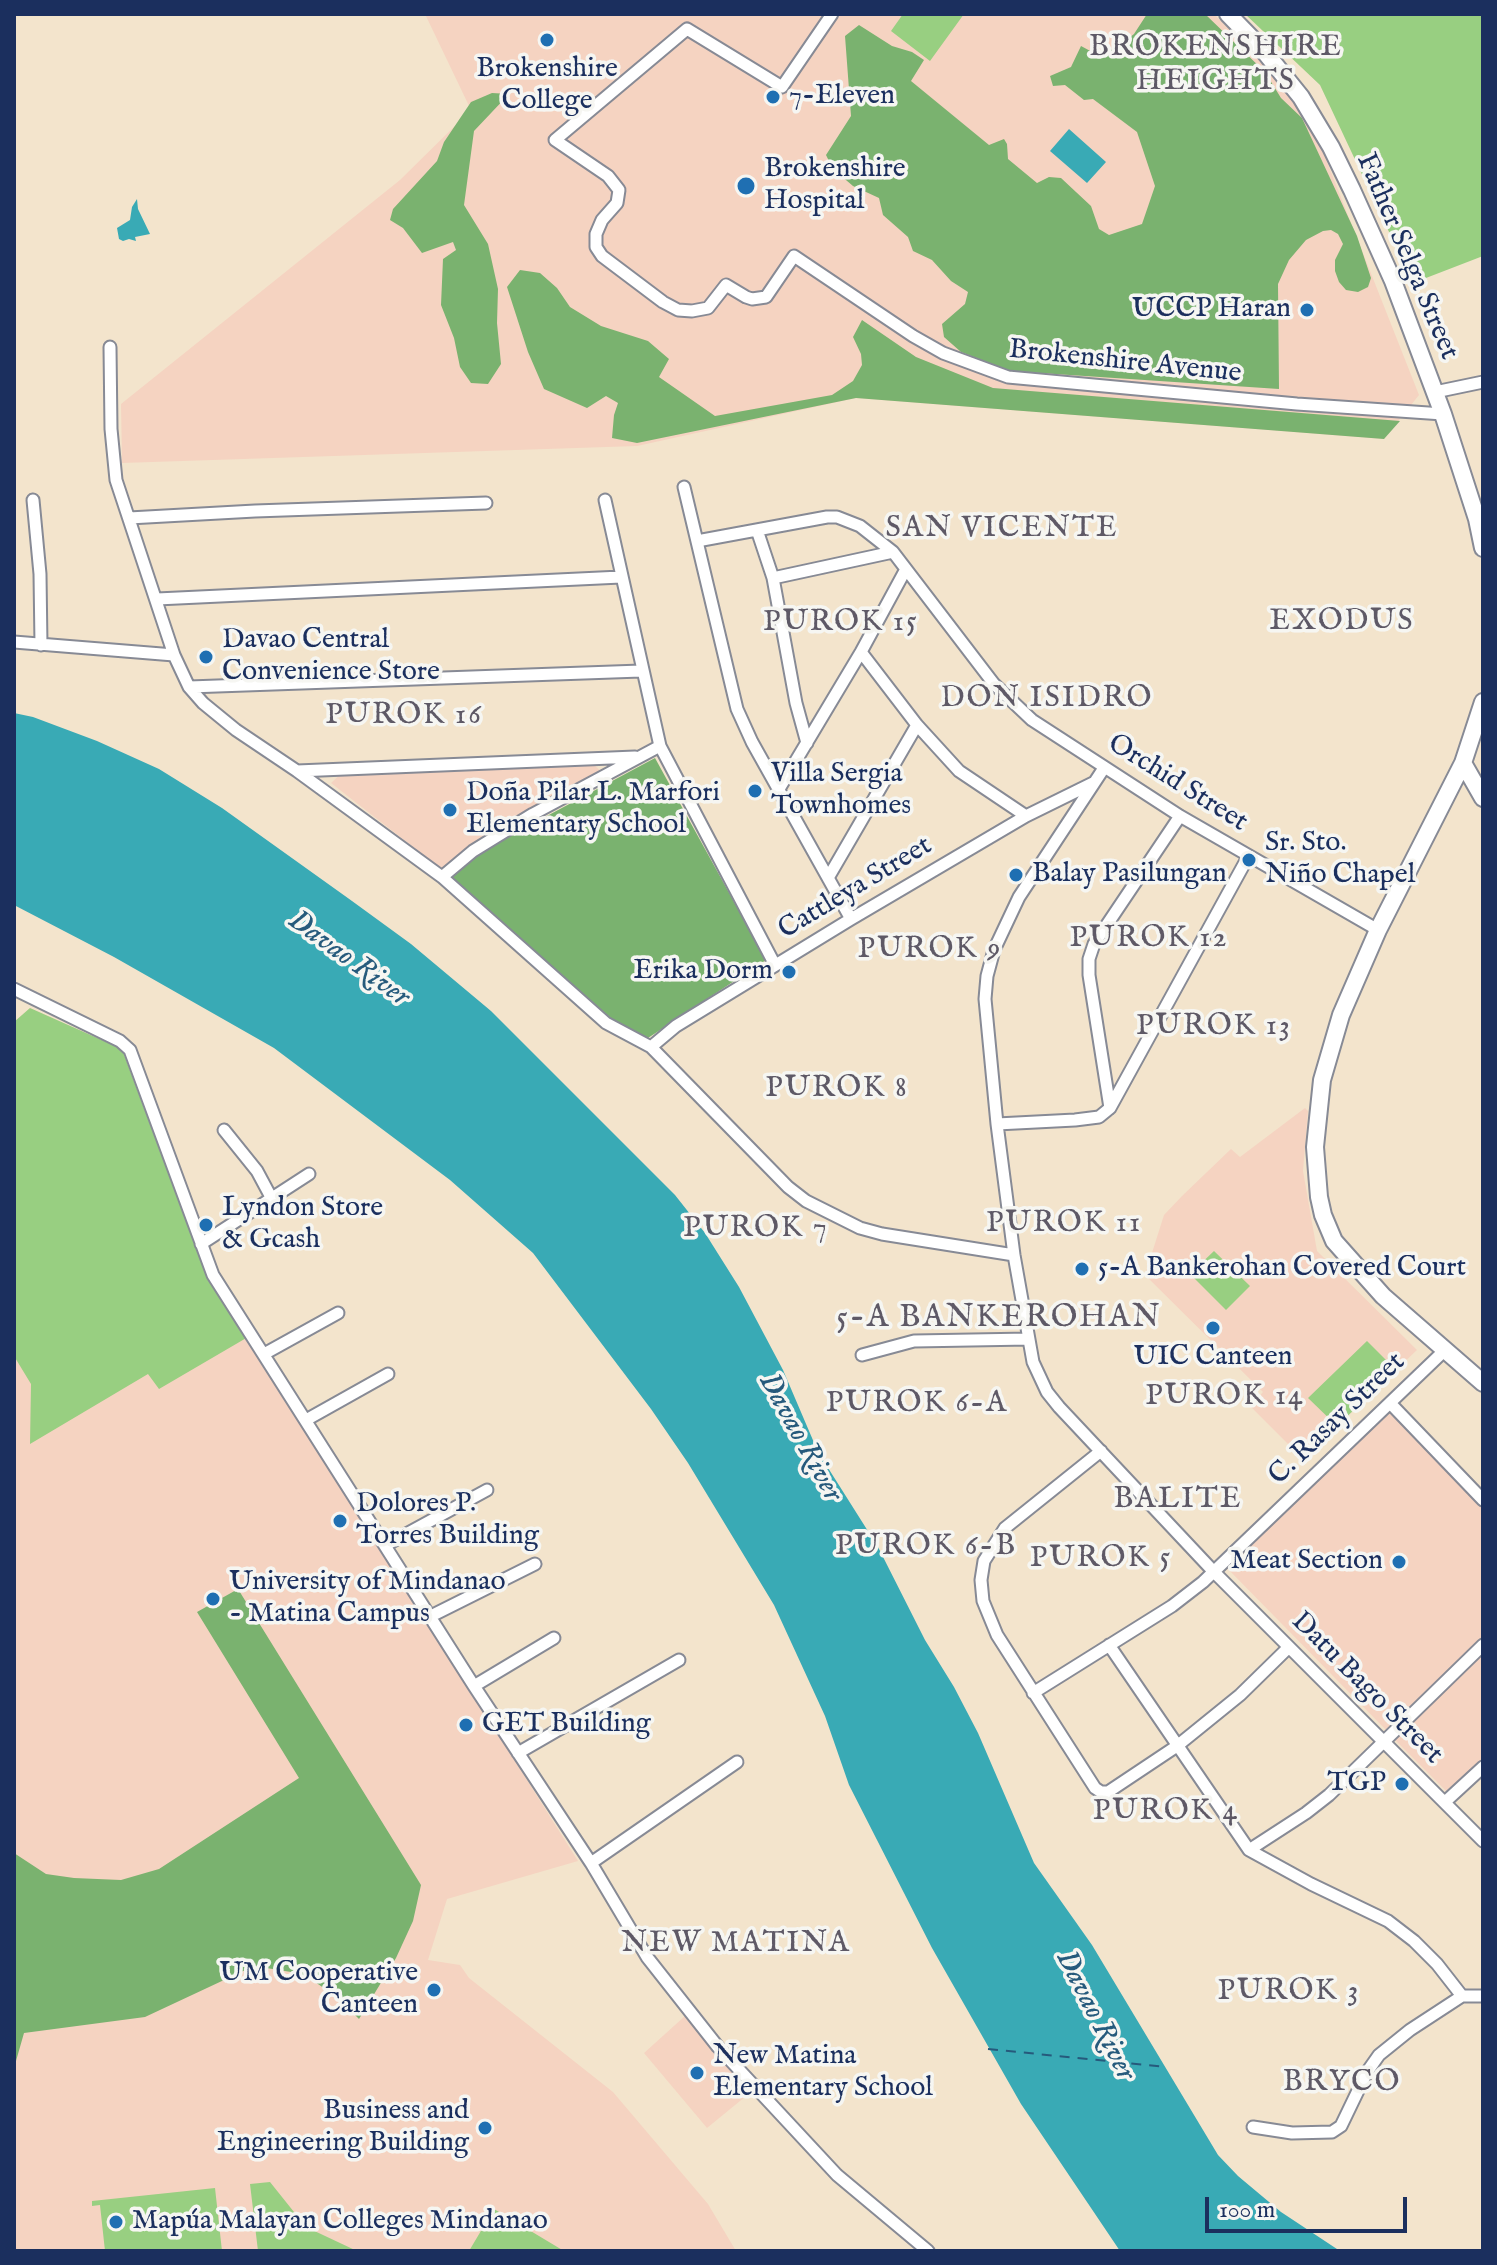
<!DOCTYPE html>
<meta charset="utf-8">
<style>
body{margin:0}
#map{position:relative;width:1497px;height:2265px;overflow:hidden;background:#f3e4cc;font-family:"IM FELL English",serif}
canvas{display:block}
.frame{position:absolute;inset:0;border:16px solid #1b2f5e;pointer-events:none}
.scale{position:absolute;left:1205px;top:2197px;width:202px;height:36px;box-sizing:border-box;border:4px solid #1b2f5e;border-top:0;padding-left:10px;font-size:24px;line-height:28px;white-space:nowrap;color:#1b2f5e;-webkit-text-stroke:6px #f6f6f2;paint-order:stroke}
</style>
<div id="map">
<canvas width="1497" height="2265"></canvas>
<div class="frame"></div>
<div class="scale">100 m</div>
</div>
<script>
const ctx = document.querySelector('canvas').getContext('2d');
ctx.lineJoin = 'round';
function fill(path, color) { ctx.fillStyle = color; ctx.fill(path, 'evenodd'); }
const poly = rows => new Path2D(rows.map(r => 'M' + r).join(''));
function strokePath(path, color, width, dash) { ctx.strokeStyle = color; ctx.lineWidth = width; ctx.lineCap = dash ? 'butt' : 'round'; ctx.setLineDash(dash || []); ctx.stroke(path); }
function drawText(font, color, halo, rows, align = 'center') {
  ctx.font = font + ' "IM FELL English",serif'; ctx.lineWidth = 7; ctx.setLineDash([]); ctx.textBaseline = 'middle'; ctx.strokeStyle = halo; ctx.fillStyle = color; for (const [text, x, y, turn = 0] of rows) {
    ctx.save(); ctx.translate(x, y); ctx.rotate((+turn || 0) * Math.PI / 180); ctx.textAlign = isNaN(turn) ? turn : align; if (halo) ctx.strokeText(text, 0, 0); ctx.fillText(text, 0, 0); ctx.restore();
  }
}
const built = poly([
 [425,14,1214,14,1272,73,1314,129,1419,395,1384,439,856,398,637,446,122,463,121,404,400,180,471,110],
 [594,765,604,774,484,836,445,872,331,783,343,772],
 [30,1008,122,1049,208,1280,248,1337,578,1861,447,1899,428,1960,460,1965,469,1978,613,2092,708,2204,736,2251,14,2251,14,1022],
 [1305,1108,1308,1111,1303,1171,1317,1251,1417,1350,1337,1426,1332,1422,1299,1455,1250,1406,1263,1392,1145,1275,1164,1215,1182,1196,1231,1149,1240,1157],
 [1391,1411,1483,1507,1483,1636,1386,1730,1226,1567],
 [1483,1646,1483,1758,1447,1792,1395,1740],
 [685,2016,751,2092,707,2128,644,2053]
]);
const green = poly([
 [903,14,964,14,930,61,891,31],
 [1245,14,1483,14,1483,256,1413,283,1320,85],
 [30,1008,122,1049,208,1280,248,1337,159,1389,148,1374,30,1444,31,1384,14,1356,14,1022],
 [1214,1251,1250,1286,1226,1310,1190,1274],
 [1367,1341,1396,1370,1337,1426,1308,1398],
 [270,2182,306,2227,357,2251,258,2251,250,2184],
 [215,2188,222,2251,105,2251,100,2205,92,2206,92,2201],
 [494,2209,564,2251,469,2251]
]);
const forest = poly([
 [1147,14,1205,14,1265,72,1281,98,1302,118,1357,236,1371,278,1368,287,1358,292,1346,290,1339,282,1335,271,1335,260,1343,244,1338,234,1331,230,1323,231,1306,240,1289,260,1278,284,1279,389,1010,371,961,352,944,337,942,324,965,304,968,292,951,281,932,260,913,251,908,237,883,215,879,198,853,186,833,169,826,155,851,116,845,36,859,25,892,46,912,52,924,60,911,81,989,145,1004,139,1007,144,1008,159,1037,183,1049,177,1061,178,1091,206,1099,229,1109,235,1142,224,1155,186,1137,132,1093,99,1084,100,1065,85,1053,86,1050,76,1071,67,1081,46,1094,53,1115,49,1134,34],
 [492,93,509,94,474,131,464,205,488,244,498,289,497,323,501,364,488,384,471,383,460,367,454,338,441,305,443,259,456,250,453,242,422,253,403,228,390,220,393,209,437,161,444,142,471,102],
 [520,270,540,273,557,288,570,307,601,326,648,341,669,359,659,377,715,416,832,395,853,381,862,365,861,354,853,337,862,320,916,357,993,388,1400,421,1384,439,856,398,637,443,612,438,614,415,618,403,606,396,587,408,544,389,528,352,507,287],
 [655,758,766,960,648,1038,614,1021,451,878,478,853],
 [238,1589,421,1885,413,1921,396,1958,359,2019,337,1997,315,1982,291,1972,254,1966,145,2017,24,2033,14,2068,14,1853,46,1874,74,1878,121,1880,159,1869,299,1778,197,1612]
]);
const water = poly([
 [1069,129,1106,162,1087,183,1050,151],
 [137,199,138,209,150,234,135,237,136,241,129,239,123,241,119,239,117,228,130,220,132,207],
 [14,713,33,717,97,741,159,769,222,808,352,901,411,944,491,1011,675,1195,705,1233,739,1287,783,1370,818,1452,878,1547,925,1640,954,1687,978,1733,1034,1863,1092,1945,1218,2155,1238,2176,1281,2212,1340,2251,1120,2251,1021,2104,932,1948,849,1785,825,1716,774,1605,688,1463,651,1409,533,1253,450,1180,274,1048,114,957,14,905]
]);
const ferry = poly([
 [988,2049,1167,2067]
]);
const minor = poly([
 [832,14,782,87,687,29,555,140,608,176,619,190,617,203,602,220,596,234,596,247,602,256,663,302,678,310,692,311,708,308,726,285,746,297,752,299,766,297,794,256,913,336,943,353,1008,377,1297,404,1443,414],
 [110,347,111,429,116,480,174,655,189,687,203,703,236,730,297,771,442,877,606,1023,651,1047,788,1187,806,1201,860,1228,882,1234,1014,1255],
 [1435,392,1483,382],
 [684,487,737,709,752,742,851,919],
 [33,500,40,574,41,645],
 [605,500,660,746,775,965],
 [129,518,255,511,486,503],
 [757,530,773,578,796,703,807,743],
 [697,541,827,517,837,517,860,526,893,552,994,684,1032,720,1180,816,1378,930],
 [773,578,893,552],
 [157,599,621,577],
 [14,642,174,655],
 [861,652,917,725,959,771,1026,816],
 [189,687,641,671],
 [1104,768,1019,897,994,950,987,976,985,999,997,1124,1014,1255,1033,1362,1047,1392,1059,1407,1214,1572,1483,1841],
 [297,771,635,757],
 [779,789,861,652,906,569],
 [442,877,473,851,533,814,660,746],
 [828,878,917,725],
 [14,989,120,1041,130,1050,213,1275,474,1686,591,1863,647,1957,718,2047,837,2175,928,2251],
 [651,1047,676,1026,851,919,1026,816,1093,783],
 [1110,1108,1089,975,1089,959,1094,944,1180,816],
 [997,1124,1075,1120,1099,1117,1110,1108,1248,857],
 [224,1130,257,1171,272,1199],
 [201,1244,309,1174],
 [264,1354,338,1313],
 [862,1355,914,1341,1029,1339],
 [1390,1403,1483,1500],
 [306,1420,388,1374],
 [1101,1451,1005,1528,984,1561,981,1580,983,1601,997,1635,1095,1788,1101,1792,1108,1792,1177,1746,1240,1695,1289,1647],
 [386,1545,487,1490],
 [431,1616,535,1564],
 [1109,1645,1249,1850,1311,1884,1388,1921,1414,1941,1437,1964,1462,1996],
 [474,1686,554,1638],
 [1033,1693,1172,1606,1203,1582,1444,1351],
 [518,1753,679,1660],
 [1445,1802,1483,1767],
 [1249,1850,1306,1813,1329,1795,1483,1645],
 [591,1863,737,1762],
 [1253,2127,1292,2133,1332,2132,1341,2126,1367,2072,1379,2055,1410,2030,1462,1996,1483,1996]
]);
const secondary = poly([
 [1228,14,1264,51,1301,97,1331,147,1352,190,1393,281,1443,414,1477,519,1483,548],
 [1483,702,1463,763,1378,930,1341,1015,1322,1080,1315,1147,1319,1197,1323,1215,1334,1241,1383,1296,1483,1383],
 [1463,763,1483,798]
]);
const markers = [
 [547,40,8,"#1f6fb2"],
 [773,97,8,"#1f6fb2"],
 [746,186,10,"#1f6fb2"],
 [1307,310,8,"#1f6fb2"],
 [206,657,8,"#1f6fb2"],
 [755,791,8,"#1f6fb2"],
 [450,810,8,"#1f6fb2"],
 [1249,860,8,"#1f6fb2"],
 [1016,875,8,"#1f6fb2"],
 [789,972,8,"#1f6fb2"],
 [206,1225,8,"#1f6fb2"],
 [1082,1269,8,"#1f6fb2"],
 [1213,1328,8,"#1f6fb2"],
 [340,1521,8,"#1f6fb2"],
 [1399,1562,8,"#1f6fb2"],
 [213,1599,8,"#1f6fb2"],
 [466,1725,8,"#1f6fb2"],
 [1402,1784,8,"#1f6fb2"],
 [434,1990,8,"#1f6fb2"],
 [697,2073,8,"#1f6fb2"],
 [485,2128,8,"#1f6fb2"],
 [116,2222,8,"#1f6fb2"]
];
const poiNames = [
 ["Brokenshire",547,70,"center"],
 ["College",547,102,"center"],
 ["7-Eleven",789,97],
 ["Brokenshire",764,170],
 ["Hospital",764,202],
 ["UCCP Haran",1291,310,"right"],
 ["Davao Central",222,641],
 ["Convenience Store",222,673],
 ["Villa Sergia",771,775],
 ["Townhomes",771,807],
 ["Doña Pilar L. Marfori",466,794],
 ["Elementary School",466,826],
 ["Sr. Sto.",1265,844],
 ["Niño Chapel",1265,876],
 ["Balay Pasilungan",1032,875],
 ["Erika Dorm",773,972,"right"],
 ["Lyndon Store",222,1209],
 ["& Gcash",222,1241],
 ["5-A Bankerohan Covered Court",1098,1269],
 ["UIC Canteen",1213,1358,"center"],
 ["Dolores P.",356,1505],
 ["Torres Building",356,1537],
 ["Meat Section",1383,1562,"right"],
 ["University of Mindanao",229,1583],
 ["- Matina Campus",229,1615],
 ["GET Building",482,1725],
 ["TGP",1386,1784,"right"],
 ["UM Cooperative",418,1974,"right"],
 ["Canteen",418,2006,"right"],
 ["New Matina",713,2057],
 ["Elementary School",713,2089],
 ["Business and",469,2112,"right"],
 ["Engineering Building",469,2144,"right"],
 ["Mapúa Malayan Colleges Mindanao",132,2222]
];
const streetNames = [
 ["Father Selga Street",1406,257,67],
 ["Brokenshire Avenue",1125,363,6],
 ["Orchid Street",1177,784,32],
 ["Cattleya Street",856,889,-31],
 ["C. Rasay Street",1338,1420,-44],
 ["Datu Bago Street",1366,1689,45]
];
const neighbourhoodNames = [
 ["BROKENSHIRE",1216,49],
 ["HEIGHTS",1216,83],
 ["SAN VICENTE",1002,530],
 ["EXODUS",1342,623],
 ["PUROK 15",841,624],
 ["DON ISIDRO",1047,700],
 ["PUROK 16",404,717],
 ["PUROK 12",1149,940],
 ["PUROK 9",930,951],
 ["PUROK 13",1214,1028],
 ["PUROK 8",837,1090],
 ["PUROK 11",1064,1225],
 ["PUROK 7",756,1230],
 ["PUROK 14",1225,1398],
 ["PUROK 6-A",917,1405],
 ["BALITE",1178,1501],
 ["PUROK 6-B",926,1548],
 ["PUROK 5",1101,1560],
 ["PUROK 4",1166,1813],
 ["NEW MATINA",736,1945],
 ["PUROK 3",1289,1993],
 ["BRYCO",1342,2084]
];
const waterNames = [
 ["Davao River",348,960,36],
 ["Davao River",799,1438,61],
 ["Davao River",1094,2016,63]
];
const quarterNames = [
 ["5-A BANKEROHAN",999,1319]
];
fill(built, '#f5d3c1');
fill(green, '#98cf81');
fill(forest, '#7ab26f');
fill(water, '#39aab5');
strokePath(ferry, '#265a7c', 2, [10, 8]);
strokePath(minor, '#878a95', 15);
strokePath(secondary, '#878a95', 20);
strokePath(minor, '#fff', 11);
strokePath(secondary, '#fff', 16);
for (const [x, y, r, color] of markers) { const dot = new Path2D(); dot.arc(x, y, r, 0, 2 * Math.PI); ctx.fillStyle = color; ctx.fill(dot); strokePath(dot, '#f6f6f2', 3); }
drawText('28px', '#1b2f5e', '#f6f6f2', poiNames, 'left');
drawText('28px', '#1b2f5e', '#f6f6f2', streetNames);
ctx.letterSpacing = '2px';
drawText('30px', '#5e5966', '#f6f6f2', neighbourhoodNames);
ctx.letterSpacing = '0px';
drawText('italic 30px', '#265a7c', '#f6f6f2', waterNames);
ctx.letterSpacing = '2px';
drawText('32px', '#5e5966', '#f6f6f2', quarterNames);
ctx.letterSpacing = '0px';
</script>
